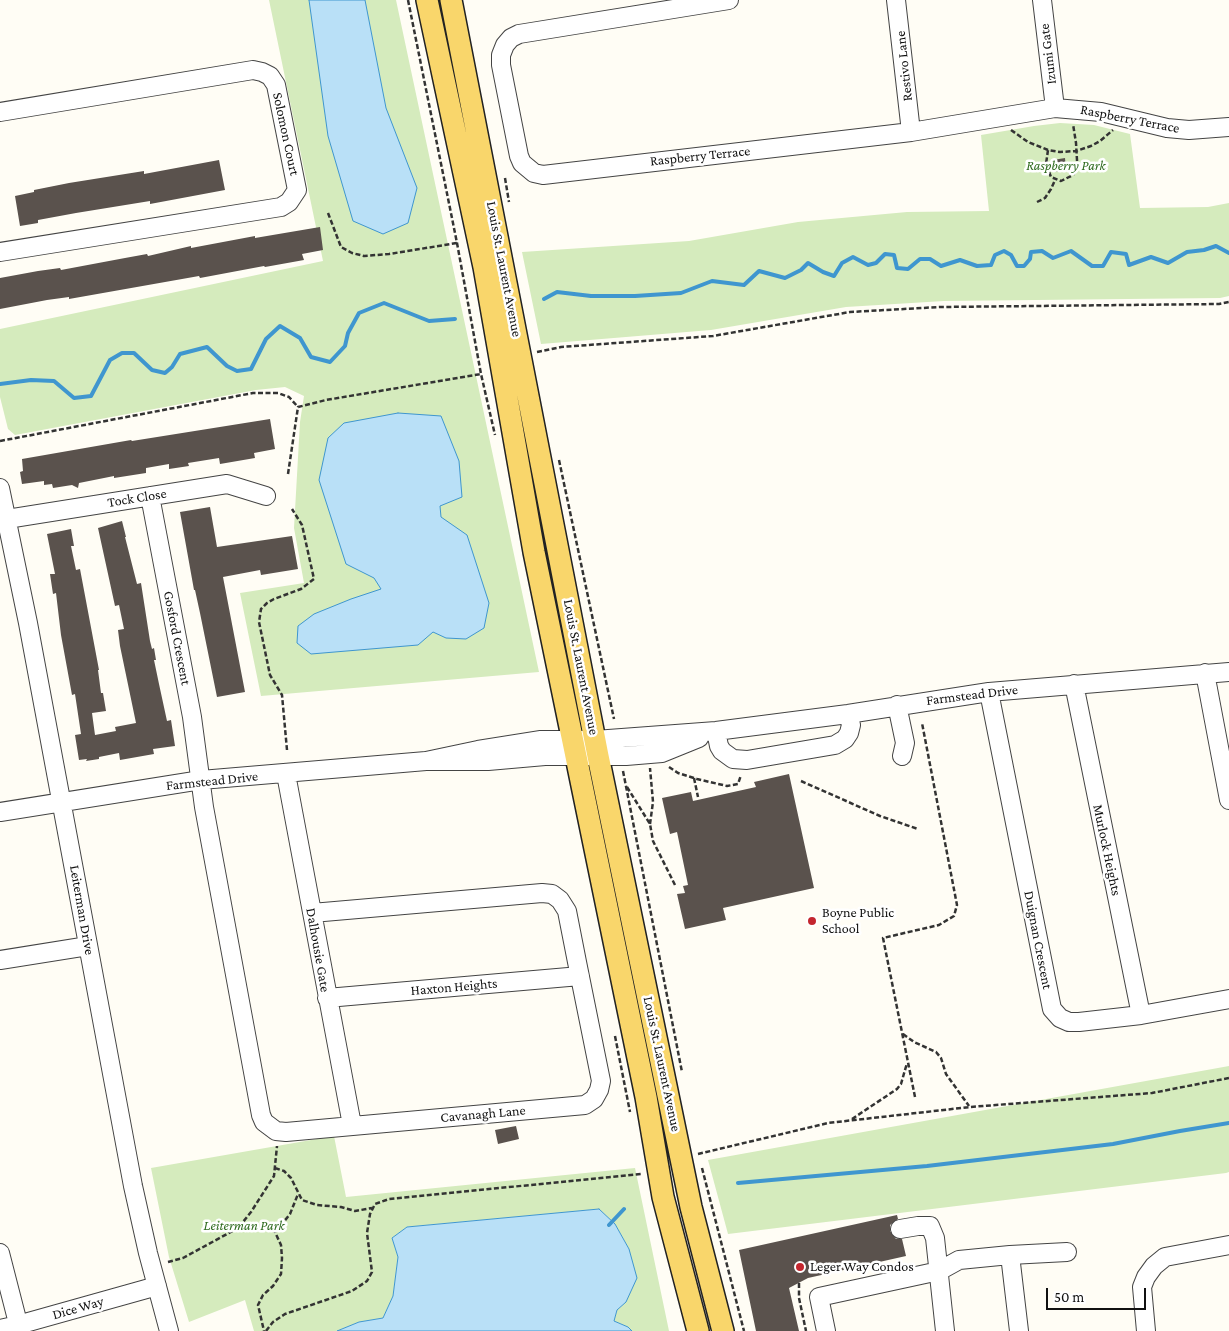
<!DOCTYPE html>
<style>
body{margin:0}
#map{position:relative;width:1229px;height:1331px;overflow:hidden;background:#fffdf5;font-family:"Crimson Pro",serif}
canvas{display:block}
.scale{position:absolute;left:1046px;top:1288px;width:100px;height:22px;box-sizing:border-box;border:2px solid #111;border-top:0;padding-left:6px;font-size:15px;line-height:18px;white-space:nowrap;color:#111;-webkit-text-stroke:4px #fff;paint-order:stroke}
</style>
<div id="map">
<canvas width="1229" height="1331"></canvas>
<div class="scale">50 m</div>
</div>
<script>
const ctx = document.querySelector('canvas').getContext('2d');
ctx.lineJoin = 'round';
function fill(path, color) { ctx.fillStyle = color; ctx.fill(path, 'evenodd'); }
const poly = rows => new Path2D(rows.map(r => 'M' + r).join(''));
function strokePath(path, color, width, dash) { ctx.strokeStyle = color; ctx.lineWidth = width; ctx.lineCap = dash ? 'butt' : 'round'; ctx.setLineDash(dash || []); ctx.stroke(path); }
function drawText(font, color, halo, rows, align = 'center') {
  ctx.font = font + ' "Crimson Pro",serif'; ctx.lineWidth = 5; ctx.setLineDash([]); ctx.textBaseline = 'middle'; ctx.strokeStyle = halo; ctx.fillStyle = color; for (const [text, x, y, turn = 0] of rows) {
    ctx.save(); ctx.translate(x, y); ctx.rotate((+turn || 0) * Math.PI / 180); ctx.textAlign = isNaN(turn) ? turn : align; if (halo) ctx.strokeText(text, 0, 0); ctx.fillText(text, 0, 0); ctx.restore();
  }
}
const green = poly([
 [269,0,396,0,539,672,261,696,240,593,304,583,294,528,300,422,304,396,285,387,256,390,15,435,8,429,0,397,0,329,323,261],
 [1060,123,1094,125,1130,134,1140,208,1208,207,1229,203,1229,296,1220,298,944,301,846,307,711,330,541,344,522,252,689,241,798,222,907,212,989,211,981,135,1034,126],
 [1229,1066,1229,1172,1226,1173,728,1234,708,1160],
 [334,1136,346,1197,635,1168,669,1331,632,1331,628,1327,614,1321,617,1310,626,1302,629,1249,615,1224,599,1209,407,1227,392,1238,398,1257,393,1296,383,1318,359,1322,337,1331,254,1331,245,1300,189,1322,169,1257,151,1168]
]);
const water = poly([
 [309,0,365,0,386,108,417,188,408,223,383,234,353,221,328,136,309,0],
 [398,413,441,416,459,461,462,497,440,506,441,517,467,535,489,603,484,628,466,639,446,638,433,632,418,645,311,654,297,643,298,626,314,614,351,599,381,589,374,578,346,564,319,480,328,438,344,423,398,413],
 [599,1209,615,1224,629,1249,637,1278,626,1302,617,1310,614,1321,628,1327,632,1331,337,1331,359,1322,383,1318,393,1296,398,1257,392,1238,407,1227,599,1209]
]);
const stream = poly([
 [544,299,557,292,591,296,635,296,681,293,712,281,744,285,759,271,785,278,801,270,808,263,823,272,834,276,842,263,853,257,868,265,876,263,885,254,894,255,897,268,908,269,920,259,930,259,941,266,960,260,977,266,991,265,995,255,1004,251,1011,255,1017,266,1024,266,1030,259,1031,252,1042,251,1053,258,1071,251,1092,266,1103,266,1111,252,1126,254,1129,265,1151,257,1168,263,1187,252,1204,250,1216,246,1229,253],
 [0,384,31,380,54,381,74,398,91,396,110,360,122,353,134,353,152,370,165,373,172,367,180,354,207,347,227,366,237,371,251,369,266,339,280,326,300,338,311,357,330,362,345,346,348,333,359,313,384,303,429,321,455,319],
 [738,1183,927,1166,1113,1144,1180,1131,1229,1123],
 [609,1225,624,1209]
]);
const building = poly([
 [1065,158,1066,170,1054,172,1053,160],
 [219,160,225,190,150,204,150,201,76,213,38,220,38,223,20,226,15,196,34,192,34,190,69,183,144,171,144,174],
 [320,227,323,250,302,254,304,260,265,267,264,266,200,278,199,276,69,299,69,297,47,300,0,309,0,278,38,271,60,268,61,270,125,258,147,254,148,256,191,246,191,248,255,236,255,238],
 [270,419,275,449,254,453,255,458,220,464,219,458,188,463,189,466,169,469,169,464,146,468,146,473,114,478,114,476,79,483,78,488,72,485,53,488,52,484,44,485,44,481,22,484,20,472,23,471,22,459,131,440,132,441],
 [210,507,217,547,292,536,298,569,261,575,260,570,223,577,245,692,217,697,200,613,195,590,194,590,180,512],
 [122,521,126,537,125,537,137,584,141,583,150,641,152,649,154,648,156,660,154,660,159,684,167,721,171,720,175,746,153,749,154,754,120,760,119,753,99,757,99,759,86,761,87,759,79,760,75,735,81,734,75,694,72,695,61,635,56,593,53,594,50,574,55,574,47,534,71,529,74,546,71,546,76,570,80,569,99,670,98,670,101,693,103,693,106,711,92,713,95,735,116,731,115,727,136,723,120,646,118,630,124,629,119,605,115,606,98,528],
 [789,774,814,888,723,908,726,920,685,929,677,894,685,893,683,886,688,885,677,832,670,834,662,798,691,792,693,801,756,787,754,782],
 [516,1126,519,1139,498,1144,495,1130],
 [897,1215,898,1219,890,1225,890,1231,896,1239,902,1239,906,1256,808,1278,789,1288,799,1331,756,1331,739,1250]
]);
const path = poly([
 [408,0,457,243,481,374,495,435],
 [1011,130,1028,142,1048,150,1060,152,1076,151,1091,146,1100,141,1113,130],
 [1048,150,1046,164,1051,177,1061,181,1073,175,1077,169,1077,160,1076,143,1073,124],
 [505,178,509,202],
 [1037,202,1045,198,1051,189,1055,180],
 [328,213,341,247,352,253,364,256,389,254,457,243],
 [537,352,561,347,713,336,850,312,940,307,1219,304,1229,302],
 [0,441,253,393,278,393,289,397,298,407],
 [559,460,614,719],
 [288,474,298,407,326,400,481,374],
 [287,750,282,695,270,675,259,622,261,609,267,603,274,599,301,589,314,579,302,525,292,509],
 [669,767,678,773,697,779,727,786,738,784,741,775],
 [623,771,682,1072],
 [694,778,698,797],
 [801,781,880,816,918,829],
 [627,787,650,824,653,841,675,885],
 [650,824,653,802,650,768],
 [903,1034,914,1042,936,1052,941,1058,946,1074,969,1106],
 [615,1036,630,1112],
 [915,1097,883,938,939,925,954,916,957,905,922,723],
 [852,1119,897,1089,901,1084,907,1063],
 [698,1154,828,1123,970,1107,1152,1093,1229,1078],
 [275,1168,284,1171,291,1178,302,1200,317,1205,341,1207,355,1211,372,1208],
 [702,1168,744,1331],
 [239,1227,251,1212,274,1176,277,1146],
 [274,1230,282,1224,290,1214,298,1194],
 [168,1262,183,1258,238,1228,247,1227,274,1230,281,1245,282,1258,281,1274,273,1286,263,1295,258,1305,264,1331],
 [799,1283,799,1298,806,1331],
 [266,1331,273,1322,285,1314,352,1291,367,1281,372,1272,367,1233,370,1214,375,1204,389,1199,641,1174]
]);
const minor = poly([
 [729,0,519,34,511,38,505,45,501,55,501,65,519,156,522,163,534,173,543,175,911,132,1055,108,1101,112,1167,128,1189,130,1229,127],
 [896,0,911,132],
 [1042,0,1055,108],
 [0,112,253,70,262,72,270,76,276,85,297,190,289,202,281,207,0,252],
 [0,488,28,623,133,1186,148,1253,169,1331],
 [150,496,192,717,204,807,261,1115,264,1122,276,1131,286,1132,585,1105,594,1099,599,1090,601,1081,577,962,567,911,560,900,552,894,542,893,312,913],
 [7,519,227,484,266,496],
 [1205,673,1229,800],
 [1074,684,1141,1015],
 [989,692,1052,1009,1060,1018,1069,1022,1079,1022,1141,1015,1229,999],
 [897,705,905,743,902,756],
 [716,731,719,746,722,751,733,759,747,760,835,745,845,739,849,733,851,725,848,714],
 [426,761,478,750,541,740,595,740,716,731,848,714,989,692,1229,672],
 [286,774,352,1125],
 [0,812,201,780,426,761,488,761,545,756,626,756,662,753,699,738],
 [0,960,88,946],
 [327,998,580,976],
 [900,1229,918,1226,930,1226,935,1238,945,1331],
 [0,1253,20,1331],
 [1010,1255,1067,1252],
 [0,1329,18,1325,157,1286],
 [826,1331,819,1297,939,1271,959,1260,1010,1255,1019,1331],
 [1146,1331,1142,1287,1146,1277,1154,1266,1165,1257,1229,1245]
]);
const major = poly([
 [427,0,484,267,534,552,646,1097,663,1197,698,1331],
 [451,0,598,756,691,1207,723,1331]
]);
const markers = [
 [812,921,5,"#c4262e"],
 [800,1267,5,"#c4262e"]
];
const streetNames = [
 ["Izumi Gate",1048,54,-97],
 ["Restivo Lane",904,66,-96],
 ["Raspberry Terrace",1130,119,11],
 ["Solomon Court",286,134,78],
 ["Raspberry Terrace",700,156,-6],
 ["Louis St. Laurent Avenue",504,269,79],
 ["Tock Close",137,498,-9],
 ["Gosford Crescent",177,638,79],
 ["Louis St. Laurent Avenue",581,667,79],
 ["Farmstead Drive",972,695,-7],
 ["Farmstead Drive",212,781,-6],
 ["Murlock Heights",1107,850,78],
 ["Leiterman Drive",82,910,80],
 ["Duignan Crescent",1038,940,79],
 ["Dalhousie Gate",318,950,80],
 ["Haxton Heights",454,987,-5],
 ["Louis St. Laurent Avenue",662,1064,78],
 ["Cavanagh Lane",483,1114,-5],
 ["Dice Way",78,1308,-16]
];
const parkNames = [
 ["Raspberry Park",1066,166],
 ["Leiterman Park",244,1226]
];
const poiNames = [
 ["Boyne Public",822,913],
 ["School",822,929],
 ["Leger Way Condos",810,1267]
];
fill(green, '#d5ebbd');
fill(water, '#b9e0f7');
strokePath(water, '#3f96cf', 1);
strokePath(stream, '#3f96cf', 4);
fill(building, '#5a524d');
strokePath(minor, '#444', 20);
strokePath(major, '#222', 24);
strokePath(path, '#333', 2.5, [5, 2.5]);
strokePath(minor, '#fff', 18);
strokePath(major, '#f9d66b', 21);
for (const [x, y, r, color] of markers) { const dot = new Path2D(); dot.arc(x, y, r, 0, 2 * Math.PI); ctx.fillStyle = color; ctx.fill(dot); strokePath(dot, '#fff', 2); }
drawText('14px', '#111', '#fff', streetNames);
drawText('italic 14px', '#2f6b1f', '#fff', parkNames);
drawText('14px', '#111', '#fff', poiNames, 'left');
</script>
